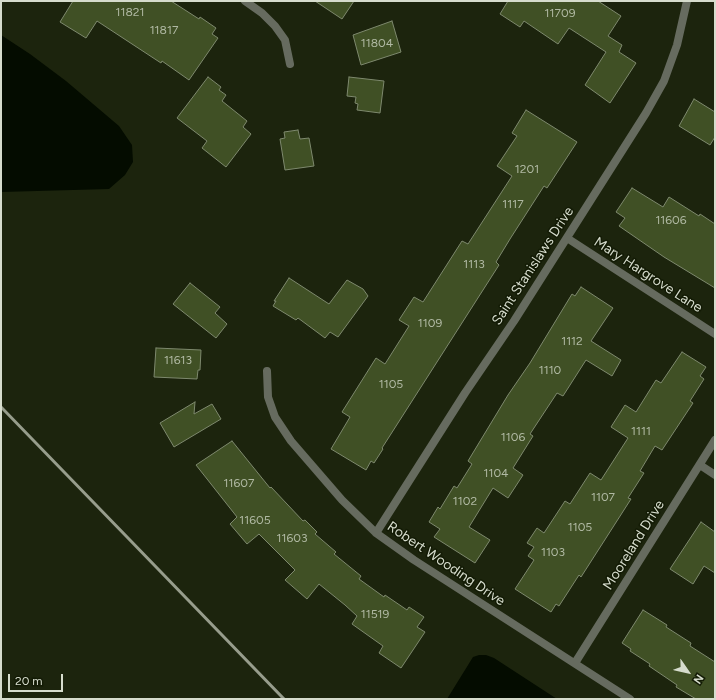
<!DOCTYPE html>
<style>
body{margin:0}
#map{position:relative;width:716px;height:700px;overflow:hidden;background:#1c240d;font-family:Figtree,sans-serif}
canvas{display:block}
.frame{position:absolute;inset:0;border:2px solid #d6dccd;pointer-events:none}
.north{position:absolute;left:668px;top:652px;width:40px;height:40px;-webkit-text-stroke:3px #131b05;paint-order:stroke;rotate:124deg;font-size:11px;font-weight:700;line-height:16px;text-align:center;color:#d6dccd}
.north::after{content:'';display:block;margin:auto;width:14px;height:18px;background:#d6dccd;clip-path:polygon(50% 0,100% 100%,50% 72%,0 100%)}
.scale{position:absolute;left:8px;top:674px;width:55px;height:18px;box-sizing:border-box;border:2px solid #d6dccd;border-top:0;padding-left:5px;font-size:12px;line-height:14px;white-space:nowrap;color:#d6dccd;-webkit-text-stroke:3px #131b05;paint-order:stroke}
</style>
<div id="map">
<canvas width="716" height="700"></canvas>
<div class="frame"></div>
<div class="north">N</div>
<div class="scale">20 m</div>
</div>
<script>
const ctx = document.querySelector('canvas').getContext('2d');
ctx.lineJoin = 'round';
function fill(path, color) { ctx.fillStyle = color; ctx.fill(path, 'evenodd'); }
const poly = rows => new Path2D(rows.map(r => 'M' + r).join(''));
function strokePath(path, color, width, dash) { ctx.strokeStyle = color; ctx.lineWidth = width; ctx.lineCap = dash ? 'butt' : 'round'; ctx.setLineDash(dash || []); ctx.stroke(path); }
function drawText(font, color, halo, rows, align = 'center') {
  ctx.font = font + ' Figtree,sans-serif'; ctx.lineWidth = 3; ctx.setLineDash([]); ctx.textBaseline = 'middle'; ctx.strokeStyle = halo; ctx.fillStyle = color; for (const [text, x, y, turn = 0] of rows) {
    ctx.save(); ctx.translate(x, y); ctx.rotate((+turn || 0) * Math.PI / 180); ctx.textAlign = isNaN(turn) ? turn : align; if (halo) ctx.strokeText(text, 0, 0); ctx.fillText(text, 0, 0); ctx.restore();
  }
}
const water = poly([
 [1,35,30,54,66,81,119,126,132,145,133,162,125,175,109,189,1,192],
 [479,655,486,655,494,658,557,699,447,699,473,657]
]);
const building = poly([
 [73,1,171,1,199,19,200,17,216,28,212,34,218,38,189,80,162,61,161,63,97,21,86,38,60,22,73,1],
 [315,1,354,1,342,19,315,1],
 [508,1,598,1,621,16,608,36,622,45,619,52,636,63,610,103,585,85,606,52,569,28,558,44,524,21,520,27,500,14,508,1],
 [392,21,401,52,361,65,353,35,392,21],
 [208,77,221,87,219,90,226,95,222,101,247,121,243,127,251,134,226,167,202,148,207,141,177,118,208,77],
 [349,77,384,81,380,113,357,110,358,104,355,103,356,97,347,96,349,77],
 [694,99,715,112,715,137,710,145,679,126,694,99],
 [526,110,577,142,547,188,544,186,510,239,496,262,499,265,382,448,383,449,374,463,371,461,366,470,331,449,350,417,342,412,376,358,385,364,409,326,399,320,414,297,423,302,462,241,468,244,512,176,497,166,517,136,512,133,526,110],
 [298,130,300,139,309,138,314,166,285,170,280,139,285,138,284,132,298,130],
 [632,188,663,207,669,197,699,216,700,214,715,224,715,288,664,257,619,226,625,218,616,212,632,188],
 [289,278,329,304,347,280,363,289,368,296,338,337,330,332,325,338,298,318,296,320,273,306,276,301,274,301,289,278],
 [190,283,220,307,215,313,227,324,216,338,173,304,190,283],
 [581,287,613,308,591,341,621,360,612,376,586,360,563,396,557,393,530,434,533,436,513,468,523,475,508,498,493,488,469,527,490,540,475,563,434,537,440,529,429,522,438,507,440,509,454,486,457,488,472,464,468,461,508,395,530,363,572,294,575,296,581,287],
 [156,348,201,350,200,370,198,370,197,379,154,377,156,348],
 [682,352,706,367,700,376,704,379,690,401,693,403,662,450,655,446,640,471,644,473,628,498,631,499,581,577,579,575,559,606,556,604,551,612,515,589,534,560,528,556,534,547,527,543,537,528,544,533,565,501,570,504,590,473,601,480,628,438,611,427,625,405,636,412,656,380,661,383,682,352],
 [195,402,194,414,212,404,221,419,174,447,160,423,195,402],
 [232,441,270,488,271,487,303,521,305,520,317,532,315,534,336,552,334,554,361,576,359,579,384,597,385,595,407,610,409,607,424,617,417,627,425,632,401,668,379,653,383,646,352,624,357,616,345,605,319,584,307,599,285,580,295,570,259,534,247,544,230,524,237,517,196,465,232,441],
 [701,522,715,532,715,573,704,566,693,584,670,569,701,522],
 [643,610,667,625,666,627,691,643,690,646,715,662,715,699,696,699,676,687,677,685,649,666,650,664,630,651,631,649,622,643,643,610]
]);
const street = poly([
 [245,1,262,13,275,26,285,40,290,64],
 [567,238,715,334],
 [267,371,268,397,275,417,291,441,342,500,376,533,414,560,630,699],
 [700,465,715,475],
 [376,533,465,393,514,321,646,113,664,81,677,45,687,1],
 [575,663,715,440]
]);
const rail = poly([
 [1,407,284,699]
]);
const numberNames = [
 ["11821",130,12],
 ["11709",560,13],
 ["11817",164,30],
 ["11804",377,43],
 ["1201",527,169],
 ["1117",513,204],
 ["11606",671,220],
 ["1113",474,264],
 ["1109",430,323],
 ["1112",572,341],
 ["11613",178,360],
 ["1110",550,370],
 ["1105",391,384],
 ["1111",641,431],
 ["1106",513,437],
 ["1104",496,473],
 ["11607",239,483],
 ["1107",603,497],
 ["1102",465,501],
 ["11605",255,520],
 ["1105",580,527],
 ["11603",292,538],
 ["1103",553,552],
 ["11519",375,614]
];
const streetNames = [
 ["Saint Stanislaws Drive",533,266,-57],
 ["Mary Hargrove Lane",648,275,33],
 ["Mooreland Drive",634,545,-58],
 ["Robert Wooding Drive",446,564,34]
];
fill(water, '#040c00');
fill(building, '#405025');
strokePath(building, '#7e896e', 1);
strokePath(street, '#666b5f', 8);
strokePath(rail, '#979d8c', 3);
drawText('12px', '#b0b9a3', null, numberNames);
drawText('14px', '#d6dccd', '#131b05', streetNames);
</script>
